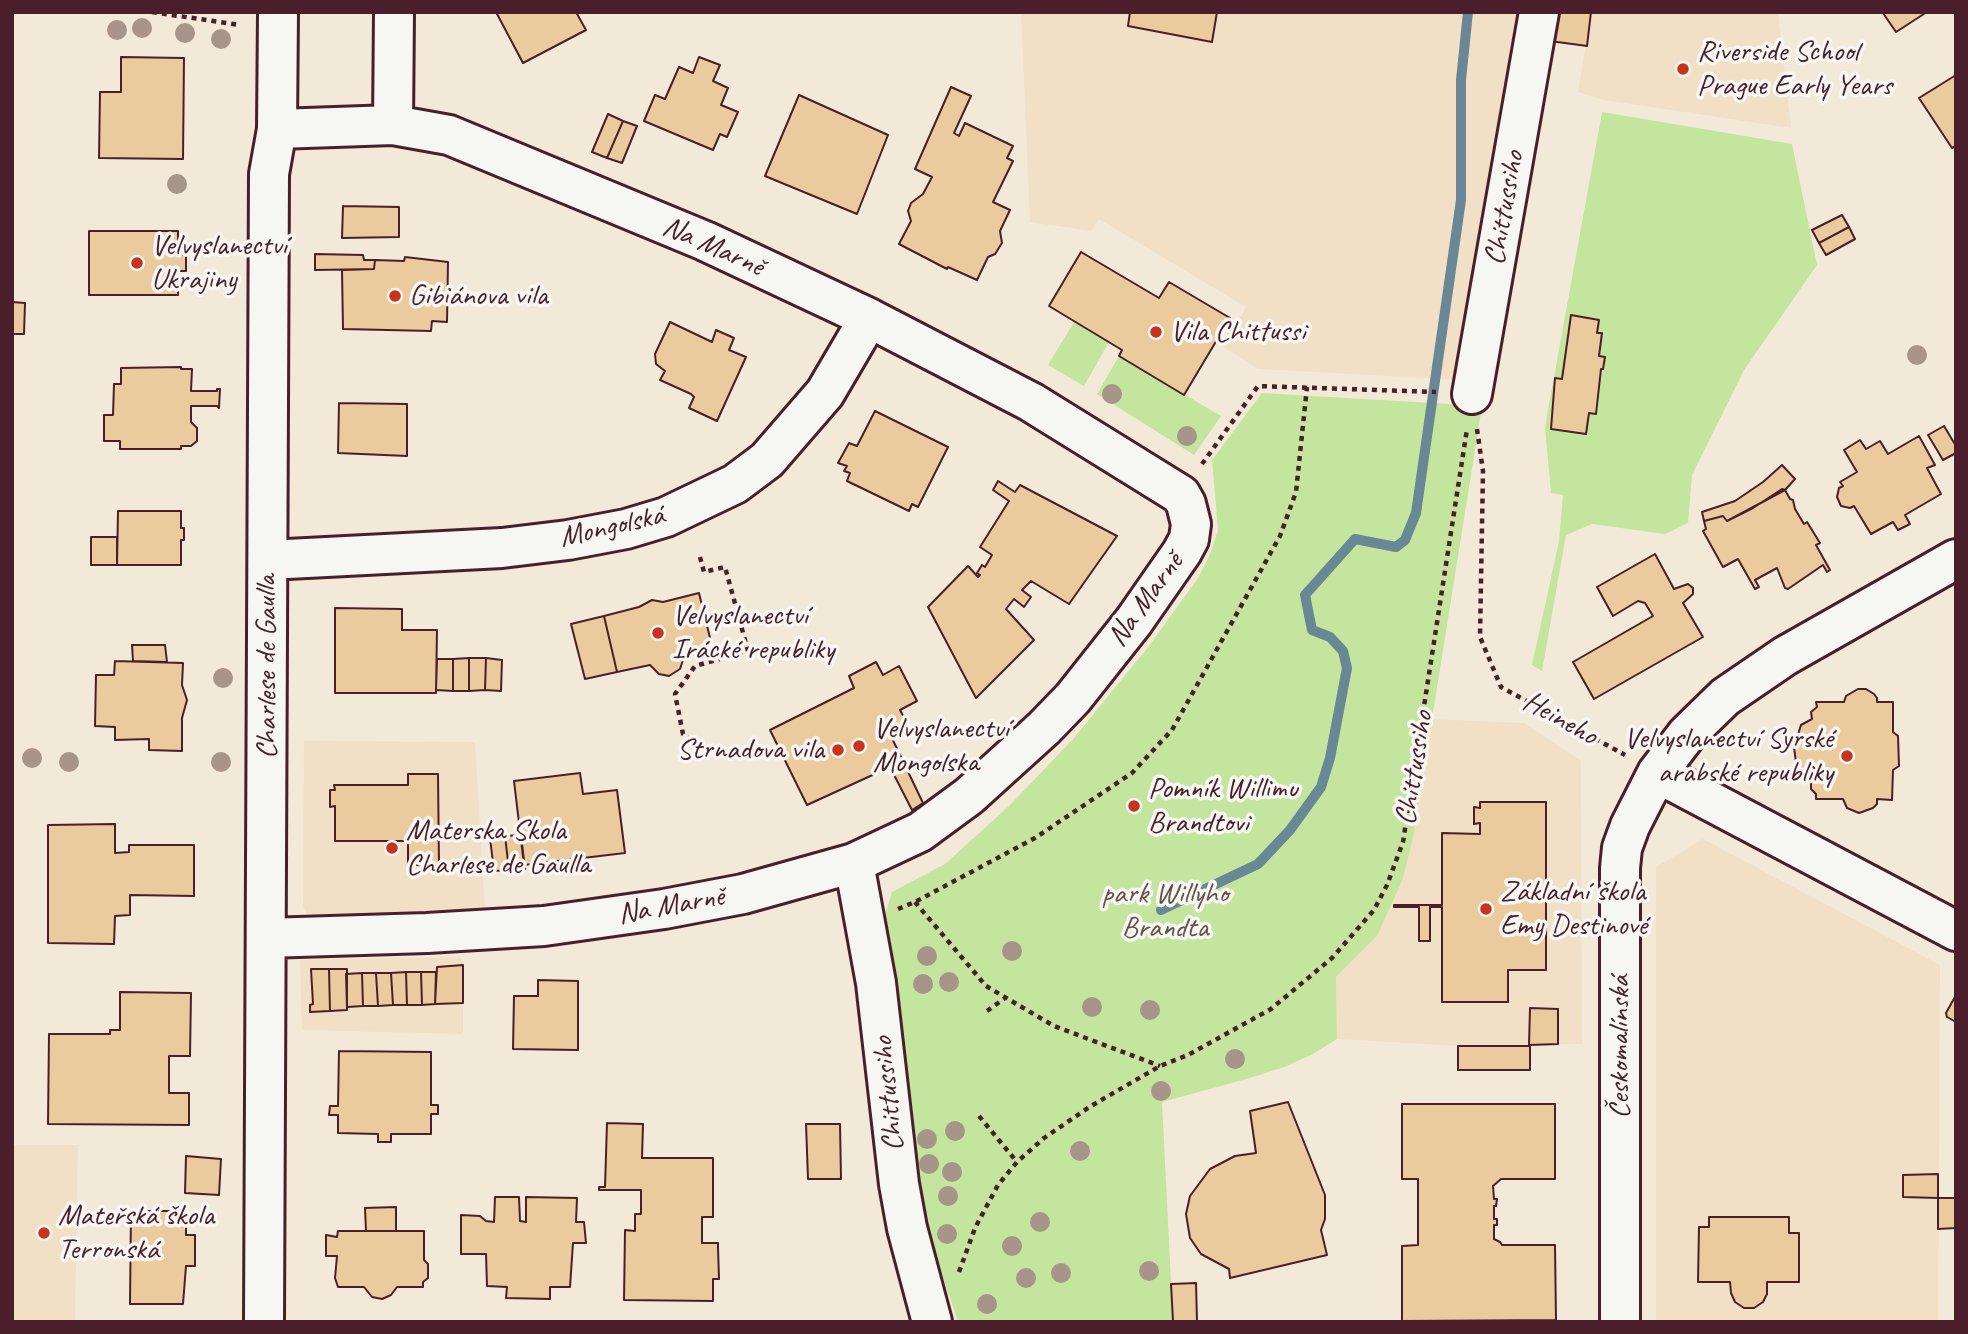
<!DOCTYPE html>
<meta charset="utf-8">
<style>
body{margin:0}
#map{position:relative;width:1968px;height:1334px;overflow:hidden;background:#f3e9d8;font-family:Caveat,sans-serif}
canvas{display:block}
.frame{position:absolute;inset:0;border:14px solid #4a1f2b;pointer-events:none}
</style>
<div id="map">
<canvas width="1968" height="1334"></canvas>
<div class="frame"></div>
</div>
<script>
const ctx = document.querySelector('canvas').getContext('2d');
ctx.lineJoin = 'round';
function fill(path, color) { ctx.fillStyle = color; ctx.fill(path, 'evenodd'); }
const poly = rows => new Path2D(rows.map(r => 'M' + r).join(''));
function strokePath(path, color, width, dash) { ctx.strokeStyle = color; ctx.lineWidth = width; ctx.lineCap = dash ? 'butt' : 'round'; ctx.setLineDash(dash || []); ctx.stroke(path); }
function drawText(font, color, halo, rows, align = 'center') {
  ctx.font = font + ' Caveat,sans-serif'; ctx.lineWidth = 7; ctx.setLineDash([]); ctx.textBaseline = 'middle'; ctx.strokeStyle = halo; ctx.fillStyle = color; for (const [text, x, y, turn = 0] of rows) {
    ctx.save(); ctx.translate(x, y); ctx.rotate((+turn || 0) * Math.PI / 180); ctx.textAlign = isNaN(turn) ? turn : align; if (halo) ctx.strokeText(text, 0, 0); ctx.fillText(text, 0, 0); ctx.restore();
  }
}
const built = poly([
 [1021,12,1521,12,1462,380,1258,369,1223,347,1246,307,1099,219,1091,231,1030,222],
 [1591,12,1778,12,1791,128,1604,100,1578,92],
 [1432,719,1524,723,1581,761,1582,1044,1458,1046,1337,1039,1336,977,1377,936,1413,838],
 [304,741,475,742,485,910,313,916,306,913,303,906],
 [1703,839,1940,965,1938,1322,1656,1322,1656,867],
 [461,957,463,965,463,1034,302,1030,300,960],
 [12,1145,78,1145,75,1322,12,1322]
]);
const green = poly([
 [1602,112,1792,144,1817,265,1744,370,1692,475,1688,523,1665,534,1592,524,1566,535,1542,671,1532,665,1559,541,1563,495,1551,493,1545,427],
 [1074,322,1109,342,1084,386,1048,365],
 [1119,356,1221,416,1194,455,1097,394],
 [1262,393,1482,406,1413,838,1402,881,1377,936,1336,977,1337,1039,1311,1055,1284,1067,1250,1078,1162,1102,1173,1322,958,1322,934,1250,921,1196,907,1071,886,940,885,915,892,892,945,864,1010,805,1074,738,1149,646,1198,578,1210,554,1218,530,1212,460]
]);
const stream = poly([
 [1161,910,1258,864,1290,830,1321,787,1330,758,1347,668,1343,651,1330,637,1312,630,1305,595,1355,539,1396,547,1405,540,1416,513,1461,200,1461,80,1468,12]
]);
const building = poly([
 [496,12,576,12,586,30,523,63,496,12],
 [1130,12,1217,12,1212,42,1128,26,1130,12],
 [1555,12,1591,12,1587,46,1550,41,1555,12],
 [1880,12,1927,12,1896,32,1883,13,1880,12],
 [121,57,184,58,183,159,99,158,100,92,121,92,121,57],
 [699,57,720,65,713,81,728,88,721,105,738,112,727,137,720,134,713,150,644,121,655,95,665,99,679,67,693,73,699,57],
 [1956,75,1956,146,1952,148,1919,98,1956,75],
 [951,87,971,96,954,133,959,136,965,123,1013,146,1007,158,1013,161,993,202,1010,210,1000,231,1002,243,995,254,988,257,977,280,948,267,947,269,899,244,911,221,908,211,911,203,923,194,932,177,915,169,951,87],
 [799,95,888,135,857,214,765,176,799,95],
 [608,114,623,121,607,158,592,152,608,114],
 [623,121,637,126,622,163,607,158,623,121],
 [343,206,399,207,399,237,342,238,343,206],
 [1842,215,1849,227,1819,243,1812,230,1842,215],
 [1849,227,1855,239,1826,255,1819,243,1849,227],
 [89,231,178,231,178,255,186,255,186,271,178,271,178,295,89,295,89,231],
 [1081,252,1159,298,1169,282,1230,318,1184,395,1119,356,1122,350,1049,306,1081,252],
 [315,254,363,255,364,260,375,260,374,269,315,270,315,254],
 [405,257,448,262,447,322,432,321,431,331,343,329,342,270,374,269,375,260,404,261,405,257],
 [12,302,25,303,24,334,12,334,12,302],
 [1571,315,1599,320,1597,333,1602,333,1599,356,1605,357,1603,369,1601,369,1596,414,1589,413,1586,434,1551,429,1555,378,1562,379,1571,315],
 [670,322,712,342,716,330,734,338,729,350,746,357,717,421,689,408,694,397,691,394,660,380,665,371,656,364,655,354,670,322],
 [181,367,181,369,192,369,191,391,217,391,217,389,220,389,219,408,217,406,191,406,191,422,197,428,197,441,191,446,181,446,181,449,120,449,120,441,104,441,104,415,113,415,114,384,121,384,121,368,181,367],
 [339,403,407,404,407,456,338,453,339,403],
 [875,411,948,447,918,507,912,504,909,511,847,481,850,473,844,471,847,466,838,463,849,443,857,446,875,411],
 [1944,426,1956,446,1956,453,1943,460,1928,435,1944,426],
 [1919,436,1935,465,1927,468,1941,494,1905,515,1910,524,1898,530,1893,522,1871,534,1854,506,1850,508,1841,506,1837,497,1839,488,1843,486,1840,482,1857,472,1844,450,1860,440,1866,449,1880,441,1888,454,1919,436],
 [1782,465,1795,479,1785,490,1727,521,1723,516,1704,521,1702,512,1735,501,1763,482,1782,465],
 [998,481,1015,492,1020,485,1117,536,1069,604,1031,581,1022,590,1031,597,1024,607,1014,599,1006,609,1034,640,976,698,928,607,968,566,978,577,980,575,977,573,982,565,985,567,992,555,980,547,1009,501,993,490,998,481],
 [1782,489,1785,490,1790,499,1793,500,1795,509,1804,524,1807,522,1820,543,1816,545,1830,570,1827,572,1823,565,1788,589,1785,588,1777,568,1755,580,1759,587,1755,589,1738,559,1723,567,1703,531,1706,529,1704,521,1723,516,1727,521,1753,508,1782,489],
 [118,511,181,511,181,528,184,528,184,540,181,540,181,565,117,565,118,511],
 [91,537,117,537,117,565,91,565,91,537],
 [1655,554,1674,589,1688,584,1693,588,1693,594,1683,603,1703,637,1594,699,1573,662,1653,616,1645,603,1638,601,1613,616,1597,587,1655,554],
 [699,593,713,650,684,657,680,669,669,676,659,674,650,665,617,672,604,616,639,607,652,600,663,602,699,593],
 [335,608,402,609,402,630,437,630,436,693,335,693,335,608],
 [604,616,617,672,585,679,571,624,604,616],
 [132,645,165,645,167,662,133,661,132,645],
 [469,658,486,658,485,690,469,691,469,658],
 [469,658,469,691,453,691,453,659,469,658],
 [486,658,502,660,501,691,485,690,486,658],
 [437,659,453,659,453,691,436,690,437,659],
 [115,661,183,663,182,685,187,700,182,718,182,751,149,750,149,739,115,740,115,727,95,726,96,675,114,675,115,661],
 [876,662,883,675,899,666,917,701,900,710,907,723,889,732,923,803,912,810,890,767,807,805,770,730,854,688,849,676,876,662],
 [1858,689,1866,689,1874,694,1877,698,1877,702,1893,702,1893,732,1898,736,1899,766,1893,770,1892,800,1877,799,1877,804,1873,808,1859,813,1847,808,1843,799,1816,799,1816,794,1811,789,1811,782,1804,780,1797,771,1794,747,1801,725,1812,719,1811,712,1817,707,1816,702,1844,702,1846,696,1858,689],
 [580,773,583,794,617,790,625,853,524,865,514,781,580,773],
 [408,774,438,774,439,865,408,865,408,841,335,841,335,806,330,807,330,790,335,790,334,785,408,785,408,774],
 [1480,802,1546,802,1546,970,1508,970,1508,1002,1442,1002,1442,907,1430,907,1430,941,1419,941,1419,907,1394,907,1394,905,1442,905,1442,833,1480,834,1480,823,1474,824,1474,807,1480,808,1480,802],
 [115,824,115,853,129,852,129,845,194,845,194,896,130,895,130,915,115,916,114,944,48,943,48,825,115,824],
 [521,835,525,869,509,870,505,836,521,835],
 [505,836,509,870,494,871,490,838,505,836],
 [463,965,463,1003,435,1004,437,967,463,965],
 [311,969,329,969,330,1011,310,1012,310,1005,313,1004,311,969],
 [329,969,347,969,347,1010,330,1011,329,969],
 [406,972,421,972,422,1005,407,1005,406,972],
 [406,972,407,1005,393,1005,391,973,406,972],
 [421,972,436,972,435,1004,422,1005,421,972],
 [362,973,363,1006,347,1007,346,974,362,973],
 [362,973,376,973,378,1006,363,1006,362,973],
 [376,973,391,973,393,1005,378,1006,376,973],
 [538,980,578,981,578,1050,513,1049,514,996,538,996,538,980],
 [120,992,191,993,190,1056,169,1056,169,1093,189,1093,189,1125,48,1124,49,1034,110,1034,110,1030,120,1030,120,992],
 [1956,995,1956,1022,1947,1017,1946,1013,1956,995],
 [1530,1008,1558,1009,1558,1044,1529,1045,1530,1008],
 [1458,1046,1530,1046,1530,1070,1458,1070,1458,1046],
 [339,1051,431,1052,431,1105,438,1105,438,1114,431,1114,431,1134,391,1134,391,1142,378,1142,378,1134,338,1133,338,1115,329,1115,330,1106,338,1106,339,1051],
 [1288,1102,1325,1195,1325,1219,1321,1230,1327,1255,1230,1278,1229,1269,1201,1254,1190,1238,1186,1214,1190,1196,1210,1169,1235,1156,1256,1153,1250,1111,1288,1102],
 [1402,1104,1555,1104,1555,1179,1501,1179,1493,1186,1494,1199,1497,1199,1496,1206,1494,1206,1494,1219,1497,1219,1497,1225,1494,1225,1494,1239,1500,1242,1502,1245,1555,1245,1556,1320,1402,1321,1402,1246,1418,1245,1418,1179,1402,1179,1402,1104],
 [607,1123,643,1124,642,1158,713,1158,713,1217,702,1217,702,1243,718,1243,718,1247,719,1279,713,1279,713,1301,624,1300,625,1230,635,1231,635,1214,641,1214,641,1190,599,1190,599,1187,605,1187,607,1123],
 [806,1124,840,1124,841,1179,808,1179,806,1124],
 [186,1156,221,1159,219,1195,185,1193,186,1156],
 [1938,1174,1938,1198,1903,1197,1903,1175,1938,1174],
 [495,1197,519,1197,520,1221,526,1222,526,1197,577,1198,576,1222,584,1222,586,1243,573,1243,570,1287,550,1287,550,1299,506,1298,507,1287,487,1286,486,1254,461,1254,461,1215,480,1216,486,1221,494,1222,495,1197],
 [1938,1198,1956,1198,1956,1228,1938,1229,1938,1198],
 [396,1207,396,1231,366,1231,365,1208,396,1207],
 [131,1211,186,1211,186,1235,195,1235,195,1266,186,1266,183,1304,130,1304,131,1211],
 [1709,1217,1789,1217,1789,1233,1799,1233,1799,1282,1767,1282,1767,1294,1763,1302,1754,1308,1744,1308,1735,1302,1731,1293,1730,1282,1698,1282,1699,1227,1709,1227,1709,1217],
 [338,1231,424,1231,424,1260,428,1264,428,1278,423,1282,423,1287,397,1287,391,1295,382,1299,372,1297,364,1287,338,1287,335,1278,337,1256,326,1256,326,1235,337,1237,338,1231],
 [1196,1283,1197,1321,1173,1321,1171,1284,1196,1283]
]);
const path = poly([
 [152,12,240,25],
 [1477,429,1483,471,1480,637,1501,687,1625,755],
 [1202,464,1258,386,1436,392],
 [700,557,704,572,725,567,748,651,695,666,675,694,683,734,709,753],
 [915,902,986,986,1054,1026,1160,1066],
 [898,909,915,902,1035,838,1132,773,1172,730,1280,536,1296,492,1307,387],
 [987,1011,1005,998],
 [979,1116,1017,1162],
 [959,1272,975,1228,998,1185,1017,1162,1044,1138,1091,1106,1160,1066,1188,1055,1271,1009,1332,958,1374,910,1387,885,1403,842,1467,429]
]);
const minor = poly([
 [393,125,394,12],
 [1472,394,1539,12],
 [268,560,502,548,568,540,626,529,666,517,735,484,767,460,825,393,869,318],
 [1657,773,1956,931],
 [854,863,876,983,899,1184,907,1228,932,1322],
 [266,938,427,933,544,926,664,909,743,894,854,863,920,832,969,796,1044,728,1073,698,1134,621,1182,552,1189,539,1191,524,1186,504,1181,495,1031,402,869,318,705,241,449,135,393,125,277,129],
 [264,1322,269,174,277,129,278,12],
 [1620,1322,1620,868,1622,848,1630,826,1657,773,1687,734,1725,697,1785,656,1956,559]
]);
const trees = [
 [142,28],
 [117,30],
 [185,33],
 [221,39],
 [177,184],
 [1917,355],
 [1112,394],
 [1187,436],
 [223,678],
 [32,758],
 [69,762],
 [221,762],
 [1012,951],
 [927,956],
 [949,982],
 [923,984],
 [1092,1007],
 [1150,1010],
 [1235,1059],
 [1161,1091],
 [955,1131],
 [927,1139],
 [1080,1151],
 [929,1164],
 [952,1172],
 [948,1196],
 [1040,1222],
 [947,1234],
 [1012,1246],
 [1149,1271],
 [1061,1273],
 [1026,1278],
 [987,1304]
];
const markers = [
 [1683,69,7,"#c8321e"],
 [137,263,7,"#c8321e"],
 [395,296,7,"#c8321e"],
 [1156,332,7,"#c8321e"],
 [658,633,7,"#c8321e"],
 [859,746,7,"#c8321e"],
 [838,750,7,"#c8321e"],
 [1847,756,7,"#c8321e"],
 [1134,806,7,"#c8321e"],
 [392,848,7,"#c8321e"],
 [1486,909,7,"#c8321e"],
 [44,1233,7,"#c8321e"]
];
const poiNames = [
 ["Riverside School",1697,52],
 ["Prague Early Years",1697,86],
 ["Velvyslanectví",151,246],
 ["Ukrajiny",151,280],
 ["Gibiánova vila",409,296],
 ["Vila Chittussi",1170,332],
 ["Velvyslanectví",672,616],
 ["Irácké republiky",672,650],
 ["Velvyslanectví",873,729],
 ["Mongolska",873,763],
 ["Velvyslanectví Syrské",1833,739,"right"],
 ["arabské republiky",1833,773,"right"],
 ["Strnadova vila",824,750,"right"],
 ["Pomník Willimu",1148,789],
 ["Brandtovi",1148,823],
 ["Materska Skola",406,831],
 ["Charlese de Gaulla",406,865],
 ["Základní škola",1500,892],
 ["Emy Destinové",1500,926],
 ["Mateřská škola",58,1216],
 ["Terronská",58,1250]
];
const streetNames = [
 ["Chittussiho",1505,208,-80],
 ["Na Marně",713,247,24],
 ["Mongolská",612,527,-13],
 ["Na Marně",1146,600,-54],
 ["Charlese de Gaulla",267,667,-90],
 ["Heineho",1560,719,29],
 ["Chittussiho",1415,768,-81],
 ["Na Marně",671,906,-10],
 ["Českomalínská",1620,1047,-90],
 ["Chittussiho",889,1094,-96]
];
const parkNames = [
 ["park Willyho",1165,894],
 ["Brandta",1165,928]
];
fill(built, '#f1e0c6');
fill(green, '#c4e59d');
strokePath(stream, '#698795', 10);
fill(building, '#ebca9d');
strokePath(building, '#4a1f2b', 2);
strokePath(minor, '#4a1f2b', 44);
strokePath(path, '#4a1f2b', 4.5, [5, 5]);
strokePath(minor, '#f6f6f2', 38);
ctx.fillStyle = '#a79589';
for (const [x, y] of trees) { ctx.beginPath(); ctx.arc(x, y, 10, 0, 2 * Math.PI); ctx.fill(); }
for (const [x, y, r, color] of markers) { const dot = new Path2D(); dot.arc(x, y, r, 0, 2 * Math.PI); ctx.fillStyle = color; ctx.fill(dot); strokePath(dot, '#f6f6f2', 2.5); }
drawText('30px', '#4a1f2b', '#f6f6f2', poiNames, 'left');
drawText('30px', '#4a1f2b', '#f6f6f2', streetNames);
drawText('30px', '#685048', '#f6f6f2', parkNames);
</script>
